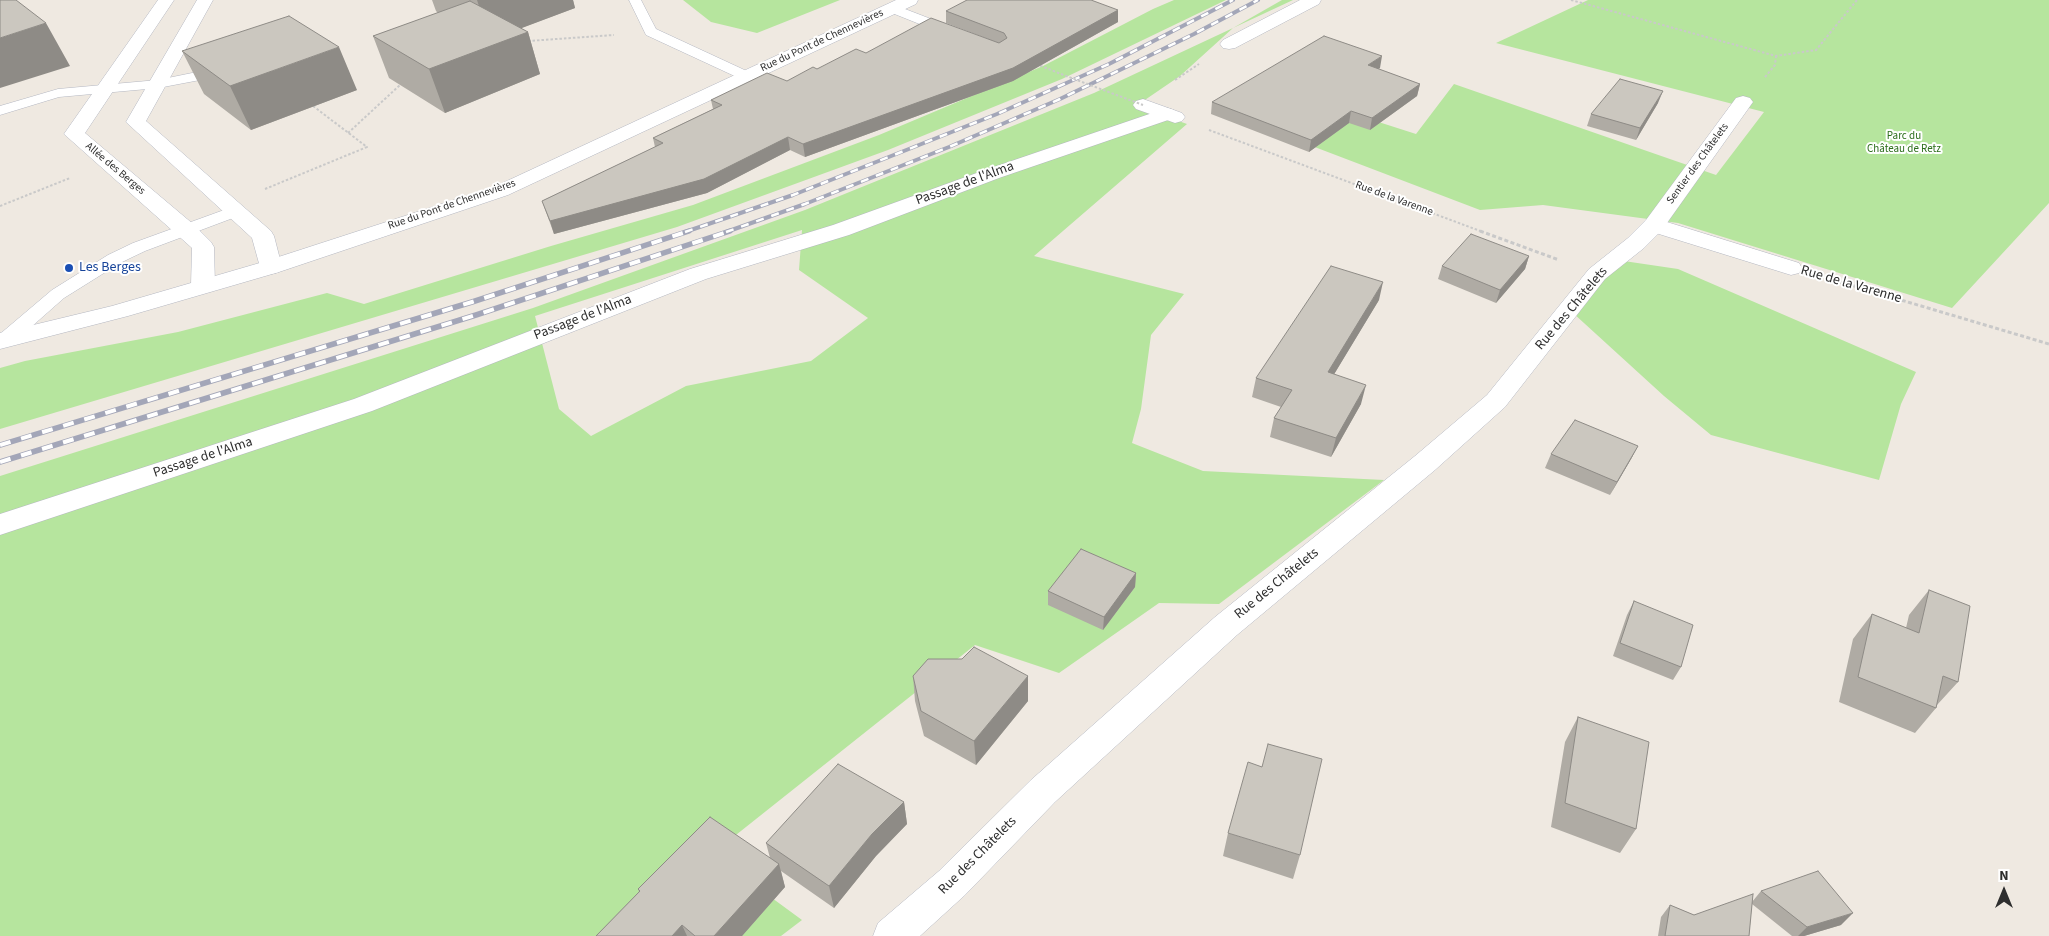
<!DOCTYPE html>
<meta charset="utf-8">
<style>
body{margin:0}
#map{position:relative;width:2049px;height:936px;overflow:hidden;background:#efe9e1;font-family:"Source Sans 3",sans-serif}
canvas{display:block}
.north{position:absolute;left:1979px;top:866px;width:50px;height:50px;-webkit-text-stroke:4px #fff;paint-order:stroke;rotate:0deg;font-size:14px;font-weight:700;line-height:20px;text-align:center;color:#2e2e2e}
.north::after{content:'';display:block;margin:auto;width:18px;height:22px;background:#2e2e2e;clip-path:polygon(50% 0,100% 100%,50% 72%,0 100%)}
</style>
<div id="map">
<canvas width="2049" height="936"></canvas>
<div class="north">N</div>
</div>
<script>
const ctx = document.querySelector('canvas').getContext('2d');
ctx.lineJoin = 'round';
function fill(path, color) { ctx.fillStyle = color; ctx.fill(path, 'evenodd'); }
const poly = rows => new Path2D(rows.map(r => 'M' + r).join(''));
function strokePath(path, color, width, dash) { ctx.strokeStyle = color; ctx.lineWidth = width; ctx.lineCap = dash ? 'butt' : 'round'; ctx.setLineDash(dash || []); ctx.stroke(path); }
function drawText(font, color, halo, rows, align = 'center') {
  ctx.font = font + ' "Source Sans 3",sans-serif'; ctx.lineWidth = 4; ctx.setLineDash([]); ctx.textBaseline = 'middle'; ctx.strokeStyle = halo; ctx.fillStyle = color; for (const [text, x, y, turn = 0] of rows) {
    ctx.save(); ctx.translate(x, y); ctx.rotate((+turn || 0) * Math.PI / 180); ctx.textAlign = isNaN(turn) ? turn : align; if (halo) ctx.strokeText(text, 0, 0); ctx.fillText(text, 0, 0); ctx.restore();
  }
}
const green = poly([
 [683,0,840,0,757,33,711,22],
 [1174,0,1226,0,1062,79,888,150,677,227,0,429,0,368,25,361,178,332,327,293,364,304,551,246,693,205,879,135,1043,66,1153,9],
 [1282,0,1293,0,1233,28,1180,76,1136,106,1187,124,1034,256,1184,294,1151,335,1141,409,1132,443,1203,471,1384,480,1219,604,1159,603,1059,673,975,645,712,854,802,920,781,936,0,936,0,476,533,308,805,210,1094,93,1233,28],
 [802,230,799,270,868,318,811,361,686,386,591,436,559,409,535,316],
 [1588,0,2049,0,2049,203,1952,308,1678,223,1543,205,1480,210,1312,146,1338,109,1416,134,1454,84,1716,175,1764,112,1496,43],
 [1617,260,1678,269,1916,372,1901,404,1879,480,1711,435,1664,396,1573,313]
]);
const pathFar1 = poly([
 [1571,0,1776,56,1816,50,1857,0],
 [528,41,614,35],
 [1036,64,1061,74],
 [1765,77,1775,65,1776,56],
 [1175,80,1199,64],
 [1209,130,1483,232],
 [348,133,400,85],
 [265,189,367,147,313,106],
 [0,206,70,178]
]);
const path = poly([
 [1480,231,1559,260],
 [1827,278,2049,344]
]);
const service = poly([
 [629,0,641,0,656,29,751,73,753,76,751,79,746,80,741,79,646,35,629,0],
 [892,4,957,29,959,32,952,36,947,35,887,11,885,8,887,5,892,4],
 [222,64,227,65,229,68,227,71,200,80,158,88,59,97,0,115,0,106,58,89,158,80,197,72,222,64],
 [235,206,241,207,243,211,241,215,145,251,120,263,64,298,13,343,6,345,0,343,0,334,52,290,108,255,133,243,235,206]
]);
const pedestrian = poly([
 [1143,99,1182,113,1185,117,1182,121,1175,123,1136,109,1133,105,1136,101,1143,99],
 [1654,218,1799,263,1802,268,1799,273,1791,275,1646,230,1643,225,1646,220,1654,218]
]);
const minor = poly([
 [158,0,174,0,85,133,193,224,211,242,214,247,215,286,211,291,203,293,195,291,191,286,192,248,64,134,158,0],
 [197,0,213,0,146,121,271,231,274,236,282,267,279,272,271,274,263,272,260,267,252,238,126,122,197,0],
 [1300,0,1321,0,1319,4,1235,48,1229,49,1223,48,1220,44,1223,40,1300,0],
 [1743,96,1750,98,1753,102,1662,230,1644,248,1605,279,1505,407,1435,470,1237,635,1055,802,965,895,920,936,873,936,878,923,939,871,1031,780,1215,617,1415,456,1487,395,1589,269,1628,238,1646,220,1736,98,1743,96],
 [1167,108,1174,110,1177,114,1174,118,999,178,849,235,706,279,372,411,0,535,0,514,354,399,690,269,833,225,985,170,1167,108]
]);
const secondary = poly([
 [896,0,918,0,916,4,508,195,279,272,128,316,0,349,0,333,112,306,263,262,494,187,896,0]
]);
const railFar1 = poly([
 [685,232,793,195,997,114,1109,64,1233,0],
 [726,232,805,204,949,147,1060,99,1194,34,1258,0]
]);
const rail = poly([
 [0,445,472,302,689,231],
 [0,462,476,315,730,231]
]);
const pathBridge = poly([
 [1061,74,1143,105]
]);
const wall = poly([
 [432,0,573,0,575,8,521,28,528,32,540,74,445,113,389,78,373,36,438,13,436,11],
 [946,11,1118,22,1013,81,805,157,790,150,707,193,554,234,542,201,655,147,653,138,713,109,711,100,787,81,817,69,866,53,988,39,946,23],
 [182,51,357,90,251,130,204,94],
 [1380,68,1378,69,1420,84,1417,96,1370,130,1349,123,1309,152,1211,114,1212,102],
 [1658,103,1636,140,1587,126,1591,114],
 [1529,256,1525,269,1496,303,1438,279,1442,266],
 [1379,300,1334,374,1361,404,1331,457,1270,437,1274,418,1281,407,1252,397,1256,378],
 [1638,446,1631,459,1610,495,1545,468,1551,454],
 [1136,573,1135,587,1103,630,1048,605,1048,591],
 [1929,590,1958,682,1937,705,1936,708,1915,733,1839,702,1853,639,1872,614,1906,628,1909,615],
 [1634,601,1681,667,1673,680,1613,656,1627,615],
 [913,676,1028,676,1028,701,976,765,924,736,915,701],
 [1578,717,1636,829,1620,853,1551,827,1565,742],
 [904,802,907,824,876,856,834,908,781,871,785,887,742,936,596,936,639,892,638,889,770,858,766,843],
 [1228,833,1300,855,1293,879,1223,856],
 [1761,891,1841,925,1804,936,1792,936,1752,904,1749,936,1658,936,1661,917,1670,905,1694,915,1752,902]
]);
const shadedWall = poly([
 [477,0,573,0,575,8,490,40],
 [1118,10,1118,22,1013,81,805,157,803,144],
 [46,23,70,66,0,88,0,38],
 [528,32,540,74,445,113,429,69],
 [339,47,357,90,251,130,230,86],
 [1382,56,1380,68,1365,77,1368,65],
 [1420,84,1417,96,1370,130,1372,118],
 [1663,91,1658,103,1636,140,1640,128],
 [1351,111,1349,123,1309,152,1311,140],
 [788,137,790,150,707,193,554,234,550,221],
 [1529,256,1525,269,1496,303,1500,290],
 [1383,282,1379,300,1324,391,1328,372],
 [1366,385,1361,404,1331,457,1336,438],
 [1638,446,1631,459,1610,495,1617,482],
 [1136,573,1135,587,1103,630,1104,617],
 [1028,676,1028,701,976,765,974,741],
 [904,802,907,824,876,856,834,908,829,886,872,834],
 [779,864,785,887,742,936,714,936],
 [1853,913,1841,925,1804,936,1798,936,1807,927],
 [682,925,687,936,672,936]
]);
const building = poly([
 [0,0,16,0,46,23,0,38,0,0],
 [967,0,1091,0,1118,10,1013,68,803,144,788,137,704,179,550,221,542,201,663,143,653,138,722,105,711,100,767,73,787,81,813,67,817,69,856,49,866,53,931,18,999,43,1007,38,1004,33,946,11,967,0],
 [470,1,528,32,429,69,373,36,470,1],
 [289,16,339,47,230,86,182,51,289,16],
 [1324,36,1382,56,1368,65,1420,84,1372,118,1351,111,1311,140,1212,102,1324,36],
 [1620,79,1663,91,1640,128,1591,114,1620,79],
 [1471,234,1529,256,1500,290,1442,266,1471,234],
 [1331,266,1383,282,1328,372,1366,385,1336,438,1274,418,1292,390,1256,378,1331,266],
 [1575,420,1638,446,1617,482,1551,454,1575,420],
 [1081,549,1136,573,1104,617,1048,591,1081,549],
 [1929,590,1970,606,1958,682,1943,676,1936,708,1858,677,1872,614,1919,633,1929,590],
 [1634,601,1693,625,1681,667,1620,643,1634,601],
 [974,647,1028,676,974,741,921,711,913,676,928,659,962,659,974,647],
 [1578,717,1649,742,1636,829,1565,803,1578,717],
 [1268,744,1322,759,1300,855,1228,833,1248,762,1262,767,1268,744],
 [838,764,904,802,872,834,829,886,766,843,838,764],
 [710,817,779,864,714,936,695,936,682,925,672,936,596,936,640,891,638,889,710,817],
 [1818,871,1853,913,1807,927,1761,891,1818,871],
 [1753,894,1749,936,1665,936,1670,905,1694,915,1753,894]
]);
const markers = [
 [69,268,5,"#1a4fb4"]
];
const farStreetnames = [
 ["Rue du Pont de Chennevières",822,41,-25],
 ["Sentier des Châtelets",1698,164,-54],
 ["Allée des Berges",115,169,40],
 ["Rue de la Varenne",1394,199,20],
 ["Rue du Pont de Chennevières",452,205,-19]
];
const farParknames = [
 ["Parc du",1904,137],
 ["Château de Retz",1904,150]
];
const streetNames = [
 ["Passage de l'Alma",965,184,-20],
 ["Rue de la Varenne",1851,285,16],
 ["Rue des Châtelets",1572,309,-50],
 ["Passage de l'Alma",583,318,-21],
 ["Passage de l'Alma",203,458,-18],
 ["Rue des Châtelets",1277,584,-39],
 ["Rue des Châtelets",978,856,-45]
];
const transitNames = [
 ["Les Berges",79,268]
];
fill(green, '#b6e59e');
strokePath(service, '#b4b7c1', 1);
strokePath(pedestrian, '#b4b7c1', 1);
strokePath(minor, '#b4b7c1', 1);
strokePath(secondary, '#b4b7c1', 1);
strokePath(pathFar1, '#c9c9c9', 2, [2.5, 2]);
strokePath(path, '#c9c9c9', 3, [4, 2.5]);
fill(service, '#fff');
fill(pedestrian, '#fff');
fill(minor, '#fff');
fill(secondary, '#fff');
strokePath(railFar1, '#a3a6b8', 4);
strokePath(rail, '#a3a6b8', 5.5);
strokePath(railFar1, '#fff', 2.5, [8]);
strokePath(rail, '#fff', 4, [11]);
strokePath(pathBridge, '#c9c9c9', 2, [2.5, 2]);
fill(wall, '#afaba4');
fill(shadedWall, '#8e8b86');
fill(building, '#cbc7bf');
strokePath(building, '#8e8b86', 1);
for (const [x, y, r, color] of markers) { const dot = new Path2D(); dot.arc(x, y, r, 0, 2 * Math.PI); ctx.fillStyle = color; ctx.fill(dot); strokePath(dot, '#fff', 2); }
drawText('11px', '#2e2e2e', '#fff', farStreetnames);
drawText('11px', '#2c6e1b', '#fff', farParknames);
drawText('14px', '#2e2e2e', '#fff', streetNames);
drawText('14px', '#164399', '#fff', transitNames, 'left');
</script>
